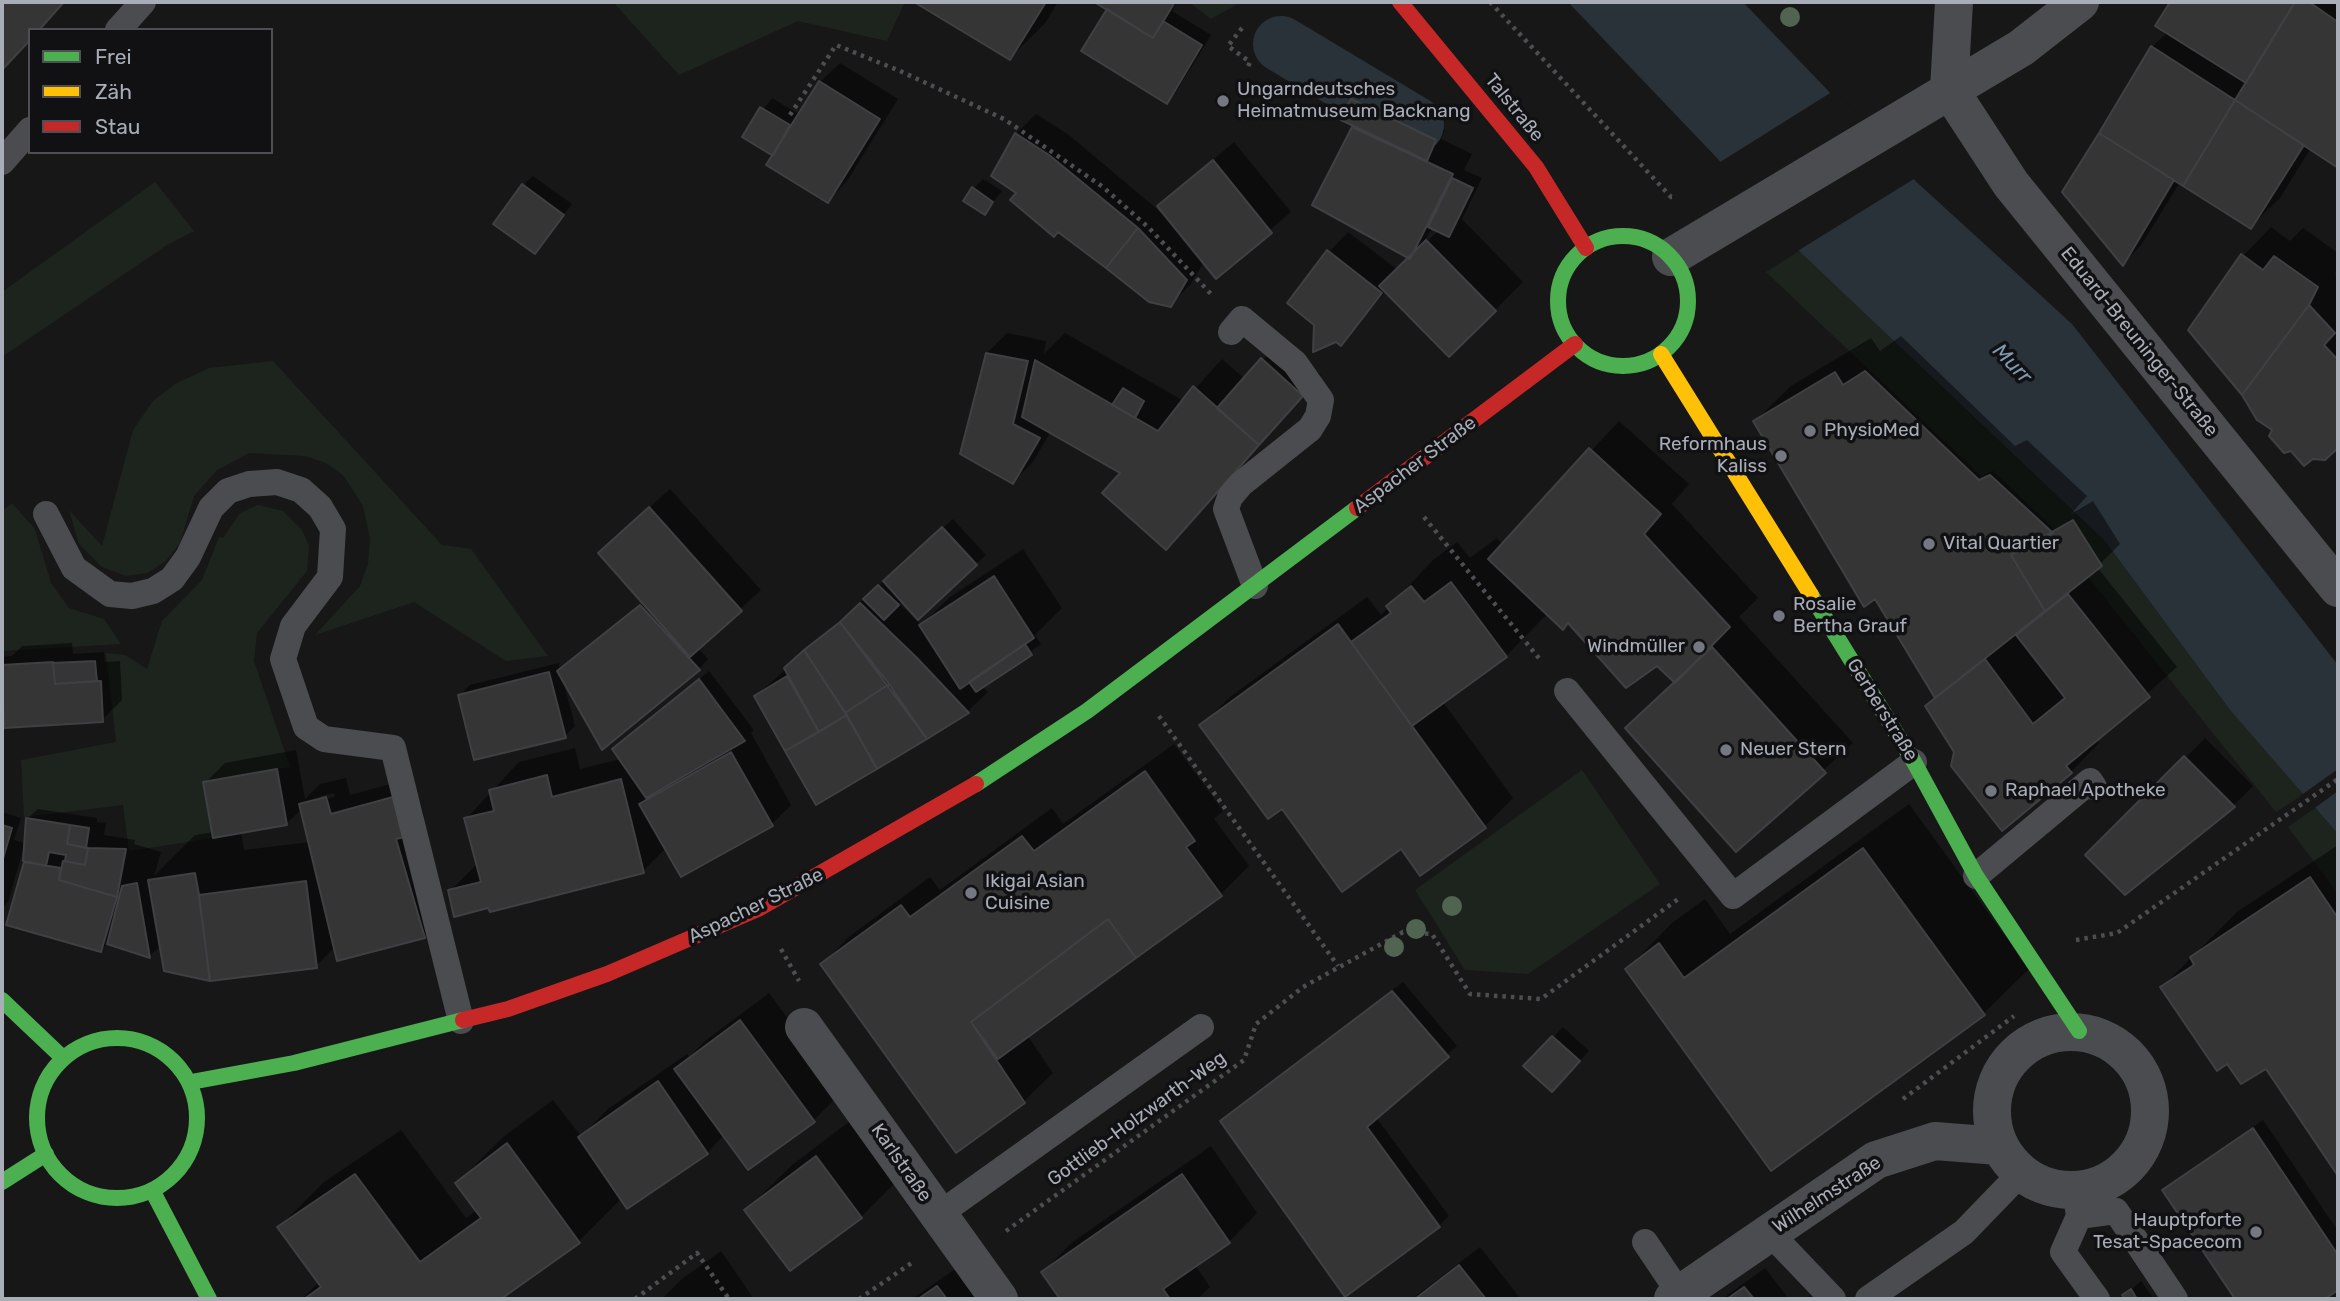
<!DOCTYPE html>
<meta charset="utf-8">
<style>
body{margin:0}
#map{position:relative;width:2340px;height:1301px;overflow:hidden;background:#171717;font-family:Rubik,sans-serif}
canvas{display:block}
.frame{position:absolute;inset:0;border:4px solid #a8adb8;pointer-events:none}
.legend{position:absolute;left:28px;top:28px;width:245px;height:126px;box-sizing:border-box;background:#111113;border:2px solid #4d4f55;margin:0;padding:9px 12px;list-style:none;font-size:21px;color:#a8adb8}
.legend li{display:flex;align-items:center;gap:14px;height:35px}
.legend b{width:35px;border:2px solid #4d4f55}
</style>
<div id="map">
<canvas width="2340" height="1301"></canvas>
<div class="frame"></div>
<ul class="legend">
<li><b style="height:9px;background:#4caf50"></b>Frei</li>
<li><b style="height:9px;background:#ffc107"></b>Zäh</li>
<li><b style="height:9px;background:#c62828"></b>Stau</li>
</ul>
</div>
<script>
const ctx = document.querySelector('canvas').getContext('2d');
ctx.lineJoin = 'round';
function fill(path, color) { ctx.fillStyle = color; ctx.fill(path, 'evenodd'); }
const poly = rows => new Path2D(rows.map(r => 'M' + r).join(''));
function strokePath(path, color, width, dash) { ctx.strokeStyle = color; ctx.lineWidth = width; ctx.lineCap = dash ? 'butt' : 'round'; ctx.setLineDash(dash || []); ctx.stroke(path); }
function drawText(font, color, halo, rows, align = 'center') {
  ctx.font = font + ' Rubik,sans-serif'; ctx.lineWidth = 7; ctx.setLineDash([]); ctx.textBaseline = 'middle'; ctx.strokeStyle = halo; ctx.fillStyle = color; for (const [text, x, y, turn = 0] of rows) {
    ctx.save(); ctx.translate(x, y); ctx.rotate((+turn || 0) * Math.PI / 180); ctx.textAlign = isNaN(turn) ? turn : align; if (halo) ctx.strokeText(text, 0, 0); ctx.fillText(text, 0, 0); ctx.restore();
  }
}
const green = poly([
 [613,2,905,2,887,41,798,21,679,75],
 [1189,2,1241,2,1211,19],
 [155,182,194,231,167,245,2,357,2,292],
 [1799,251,2105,541,2230,710,2304,794,2276,812,2088,577,2101,565,2073,520,2056,531,1993,471,1981,476,1766,272],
 [273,361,442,545,471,549,548,656,506,661,414,602,315,635,360,586,368,564,370,538,363,506,344,476,326,463,305,456,249,453,217,470,194,496,180,543,166,561,147,573,126,576,102,567,79,544,69,510,102,546,133,430,153,401,175,384,209,368],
 [12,503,35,529,51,583,69,608,104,619,121,644,2,651,2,511],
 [258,505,283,511,302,530,309,546,307,571,257,633,254,661,290,767,203,782,213,838,129,851,123,805,24,817,21,760,116,742,106,653,125,655,147,669,162,621,202,580,219,537,223,538,240,513],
 [1582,770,1660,884,1528,974,1465,970,1415,890],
 [2315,808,2338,834,2338,894,2288,827]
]);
const water = poly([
 [1568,2,1743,2,1910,176,2072,324,2338,665,2338,834,2230,710,2105,541,1799,251,1717,158]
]);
const pier = poly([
 [1835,90,1917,177,1796,252,1717,164],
 [2338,769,2338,791,2312,810,2300,796]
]);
const shadow = poly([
 [2,2,64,2,39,30,30,30,30,40,2,71],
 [917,2,1058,2,1046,22,1010,58],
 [1098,2,1177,2,1172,11,1211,35,1176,92,1167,101,1110,9],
 [2172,2,2338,2,2338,166,2311,148,2280,198,2251,226,2180,182,2142,244,2123,264,2152,47,2168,32,2158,26],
 [840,63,898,99,847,181,828,201,775,155,744,137,772,98,800,115,820,82],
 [1363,90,1445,130,1441,139,1472,154,1464,170,1482,178,1462,219,1523,282,1495,310,1386,291,1341,343,1329,252,1348,232,1398,270,1411,257,1314,204,1354,128,1374,108,1354,99],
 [1433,227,1439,230,1424,244,1423,243],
 [1036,114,1069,135,1163,214,1159,206,1234,142,1291,212,1216,276,1204,262,1190,285,1170,305,1018,193,1016,134],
 [533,176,572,204,535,252,523,185],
 [983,179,1002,191,984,213,973,189],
 [2271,227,2290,241,2303,228,2338,253,2338,269,2335,274,2338,278,2338,446,2325,458,2274,430,2243,256],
 [1007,333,1046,341,1044,354,1065,333,1184,401,1222,359,1245,379,1282,340,1321,375,1166,548,1123,472,1051,431,1033,462,1013,482,987,353],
 [1901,336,2015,446,2027,440,2087,496,2071,514,2093,501,2120,544,2097,567,2177,667,2096,739,2099,743,2071,772,1956,752,1927,706,1936,697,1875,596,1755,421,1791,386,1871,338,1880,351],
 [2024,625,2026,627,2017,636,2015,633],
 [1619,421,1689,484,1672,504,1758,598,1739,617,1853,743,1736,850,1676,682,1658,664,1548,613,1506,656,1443,702,1513,798,1485,826,1402,846,1283,806,1202,725,1230,697,1367,597,1381,615,1433,560,1457,542,1470,558,1497,538,1503,546],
 [670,489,761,590,698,648,708,659,699,669,563,680,575,726,565,736,460,695,470,685,559,663,560,670,644,602,620,534],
 [953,519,986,555,976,564,899,603,921,625,950,597,1023,549,1062,608,1035,635,1041,644,982,686,988,692,968,711,816,802,756,696],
 [72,643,73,654,104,652,105,662,120,661,122,700,102,720,5,702,2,705,2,657,12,656,22,646],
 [709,671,754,730,751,733,791,805,772,824,666,848,643,871,490,906,450,891,478,863,466,819,519,762,575,748,580,769,621,759,622,743],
 [2205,738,2253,786,2234,805,2125,892,2088,855],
 [1174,744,1223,811,1214,819,1249,866,1220,895,1027,1035,1053,1073,1024,1101,957,1150,822,964,850,936,930,877,940,890,1052,808,1063,824],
 [296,750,305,799,320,784,346,778,350,795,413,778,424,815,417,822,444,917,424,936,335,947,316,966,161,945,150,956,108,943,101,950,8,924,27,860,28,818,38,809,97,818,97,822,106,823,104,835,135,840,134,844,161,852,154,876,195,835,214,832,205,783,225,763],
 [334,793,335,797,321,800,321,796],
 [302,809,310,842,244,850,241,832,286,824],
 [1909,804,2029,969,1983,1014,1771,1168,1627,969,1672,923,1705,899,1730,934],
 [2,812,21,818,14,840,25,843,8,902,2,908],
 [2338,845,2338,1173,2266,1067,2228,1062,2162,987,2237,912],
 [1403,982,1457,1046,1376,1117,1449,1216,1439,1226,1223,1121],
 [769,993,842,1092,814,1120,724,1135,707,1153,622,1198,579,1241,498,1299,302,1299,319,1282,279,1227,324,1182,401,1130,466,1218,477,1210,457,1183,502,1138,553,1100,581,1136,608,1109,687,1054,689,1057,705,1041],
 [1563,1027,1589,1051,1562,1080,1526,1066],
 [862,1112,906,1172,861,1217,790,1269,746,1210,792,1165],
 [2263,1120,2338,1231,2338,1288,2321,1299,2237,1299,2164,1191],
 [1211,1146,1257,1213,1229,1242,1195,1265,1210,1287,1198,1299,1062,1299,1043,1272,1071,1243],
 [1480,1247,1521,1299,1412,1299],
 [721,1251,754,1299,662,1299,682,1279],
 [958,1267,981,1299,912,1299],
 [1765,1268,1789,1299,1722,1299],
 [2141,1281,2152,1297,2127,1299,2124,1296]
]);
const canal = poly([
 [1281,44,1416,125]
]);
const building = poly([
 [2,2,64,2,39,30,30,30,30,40,2,70,2,2],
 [914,2,1046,2,1010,60,914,2],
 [1094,2,1175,2,1153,38,1094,2],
 [2170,2,2295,2,2246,83,2155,26,2170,2],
 [2295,2,2309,2,2338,22,2338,168,2235,100,2295,2],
 [1107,9,1153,38,1163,21,1202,45,1167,104,1081,51,1107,9],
 [2151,46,2235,100,2183,186,2099,133,2151,46],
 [819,81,880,119,828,203,766,165,819,81],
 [1351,99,1436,140,1427,161,1341,120,1351,99],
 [2235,100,2304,145,2251,229,2183,186,2235,100],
 [760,107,790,125,773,156,742,137,760,107],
 [1352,127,1453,174,1410,259,1312,205,1352,127],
 [1015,133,1049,155,1138,228,1106,268,1058,232,1054,237,1010,200,1016,193,991,176,1015,133],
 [2099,133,2174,180,2123,266,2062,192,2099,133],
 [1213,160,1272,233,1216,279,1157,206,1213,160],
 [1452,178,1473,188,1449,237,1428,227,1452,178],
 [522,184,564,215,535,254,493,224,522,184],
 [972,187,993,202,985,215,963,201,972,187],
 [1138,228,1187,280,1171,307,1149,302,1106,268,1138,228],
 [1426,240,1496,311,1449,357,1379,286,1426,240],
 [1327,250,1382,293,1341,346,1336,342,1313,352,1314,325,1287,303,1327,250],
 [2241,254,2263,270,2274,256,2318,287,2309,305,2242,395,2188,330,2241,254],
 [2309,305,2335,333,2324,345,2338,360,2338,448,2325,460,2313,459,2304,466,2291,451,2284,453,2269,436,2272,430,2257,420,2242,395,2309,305],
 [986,353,1028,361,1013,424,1040,438,1013,484,960,454,986,353],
 [1261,358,1303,396,1259,445,1217,408,1261,358],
 [1035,360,1158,431,1193,386,1259,445,1166,550,1102,493,1120,473,1022,417,1035,360],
 [1865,371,1979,480,1990,475,2053,533,2011,555,2045,611,1935,698,1875,599,1864,607,1753,421,1835,372,1843,385,1865,371],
 [1123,388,1144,401,1135,418,1112,405,1123,388],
 [1589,448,1661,514,1644,534,1730,627,1675,683,1657,666,1626,688,1568,623,1563,630,1488,559,1589,448],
 [649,507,742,611,690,657,598,553,649,507],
 [2073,520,2102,566,2045,611,2011,555,2073,520],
 [942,527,977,565,918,620,883,581,942,527],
 [994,576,1034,638,960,689,919,625,994,576],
 [1451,582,1507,657,1412,726,1351,642,1391,613,1386,606,1411,586,1424,602,1451,582],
 [878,585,899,605,884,620,863,599,878,585],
 [2068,594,2150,697,2066,766,2072,773,2002,831,1951,766,1954,752,1925,706,1985,659,2033,724,2065,698,2016,635,2068,594],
 [860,603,917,658,969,713,927,739,840,622,860,603],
 [640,605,700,670,602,750,557,671,640,605],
 [840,622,889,684,845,713,804,650,840,622],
 [1338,624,1486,828,1420,876,1401,849,1342,892,1282,809,1268,819,1199,725,1338,624],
 [1025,644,1032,655,976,692,969,682,1025,644],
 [1712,647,1826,773,1736,852,1625,728,1712,647],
 [804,650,847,715,819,732,784,668,804,650],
 [95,661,97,681,55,684,53,663,95,661],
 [53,662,55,684,101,681,103,722,4,728,2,665,53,662],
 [549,672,566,738,474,760,458,695,549,672],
 [787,676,819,732,785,751,754,696,787,676],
 [699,679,745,741,646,798,612,749,699,679],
 [889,684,927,739,877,769,845,713,889,684],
 [847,715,877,769,816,805,785,751,847,715],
 [731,752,773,826,681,877,639,804,731,752],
 [2184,756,2235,807,2125,895,2085,855,2184,756],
 [277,769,287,825,213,838,203,782,277,769],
 [1145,771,1195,841,1186,847,1222,896,1136,958,1108,919,971,1022,1025,1103,956,1153,820,964,901,905,910,917,1022,836,1034,851,1145,771],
 [547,775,552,797,621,779,644,873,490,912,488,908,454,917,448,890,481,882,464,818,494,811,489,790,547,775],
 [326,797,331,814,393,797,405,837,396,839,425,938,337,961,299,804,326,797],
 [26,818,70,825,67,844,88,848,85,865,65,861,66,855,49,852,46,866,23,861,26,818],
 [2,825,12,828,2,862,2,825],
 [70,825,89,828,86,848,67,844,70,825],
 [88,848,126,849,117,897,59,880,63,861,85,865,88,848],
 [1863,848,1985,1015,1771,1171,1625,969,1659,943,1684,978,1863,848],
 [24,862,61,868,59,880,117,897,101,952,6,925,24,862],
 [195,873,199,895,210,981,164,971,148,880,195,873],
 [2310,877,2338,918,2338,1176,2266,1069,2241,1084,2227,1064,2217,1071,2160,987,2194,965,2190,957,2310,877],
 [306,881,317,968,210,981,199,895,306,881],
 [137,883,150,958,107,944,122,886,137,883],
 [1108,919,1136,958,998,1059,971,1022,1108,919],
 [1392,991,1449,1057,1367,1127,1440,1227,1345,1297,1220,1121,1392,991],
 [740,1020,815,1122,748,1170,674,1069,740,1020],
 [1552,1036,1580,1061,1552,1092,1523,1066,1552,1036],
 [658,1081,708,1154,627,1209,578,1137,658,1081],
 [2253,1128,2338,1255,2338,1290,2325,1299,2235,1299,2162,1190,2253,1128],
 [507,1143,580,1243,501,1299,304,1299,321,1287,277,1227,355,1174,420,1262,481,1218,455,1183,507,1143],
 [816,1156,862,1218,790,1271,744,1210,816,1156],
 [1182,1174,1230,1243,1163,1289,1170,1299,1060,1299,1041,1272,1182,1174],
 [1459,1265,1486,1299,1415,1299,1459,1265],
 [937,1286,947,1299,918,1299,937,1286],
 [1744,1287,1754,1299,1727,1299,1744,1287],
 [2131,1289,2137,1299,2125,1299,2122,1295,2131,1289]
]);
const path = poly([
 [1490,2,1671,197,1677,196],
 [1242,28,1228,46,1250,62,1248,67],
 [790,115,836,45,900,71,1004,119,1103,187,1149,228,1211,294],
 [1424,517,1542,662],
 [1159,716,1338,966],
 [2076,940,2117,933,2338,779],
 [781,949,799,981],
 [1903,1099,2014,1016],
 [1006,1231,1244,1060,1256,1024,1303,987,1403,932,1432,934,1470,994,1541,999,1681,897],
 [635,1299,697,1253,729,1299],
 [859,1299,913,1262]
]);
const lane = poly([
 [118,30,143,2],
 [2,162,30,130],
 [1231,332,1242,319,1295,363,1321,400,1318,416,1310,429,1241,484,1230,497,1226,509,1255,586],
 [46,514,74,568,110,594,132,596,153,591,172,579,188,557,211,508,228,491,249,484,277,482,301,490,320,507,333,529,330,577,293,626,283,659,306,727,324,739,393,748,461,1021],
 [1567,691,1733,896,1914,762],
 [1976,876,2090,781,2094,787],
 [2075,1190,2079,1216,2063,1252,2097,1299],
 [938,1215,1201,1027],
 [2079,1216,2116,1211,2175,1299],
 [1769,1232,1833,1299],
 [1645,1242,1680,1294],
 [1868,1299,1964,1232,2021,1173]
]);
const street = poly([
 [1949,89,2011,184,2338,588],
 [1949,89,1954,2],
 [1671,257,2021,48,2080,2],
 [804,1027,999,1299],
 '1992 1111a79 79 0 1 1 158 0a79 79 0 1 1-158 0Z',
 [1673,1299,1876,1160,1935,1141,1999,1146]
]);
const fast = poly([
 '1558 301a65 65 0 1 1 130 0a65 65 0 1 1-130 0Z',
 [1811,595,1914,762,1976,876,2079,1031],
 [976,784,1087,711,1357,508],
 [2,1000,63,1058],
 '37 1118a80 80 0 1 1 160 0a80 80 0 1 1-160 0Z',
 [191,1082,294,1063,463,1020],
 [2,1182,46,1154],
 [152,1190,209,1299]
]);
const slow = poly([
 [1661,354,1811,595]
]);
const jam = poly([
 [1400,2,1536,167,1586,248],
 [1357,508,1575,344],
 [463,1020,508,1009,607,974,758,909,976,784]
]);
const trees = [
 [1790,17],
 [1452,906],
 [1416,929],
 [1394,947]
];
const markers = [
 [1223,101,7,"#757880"],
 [1810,431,7,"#757880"],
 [1781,456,7,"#757880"],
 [1929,544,7,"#757880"],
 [1779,616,7,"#757880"],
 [1699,647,7,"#757880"],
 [1726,750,7,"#757880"],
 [1991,791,7,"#757880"],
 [971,893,7,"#757880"],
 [2256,1232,7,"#757880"]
];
const poiNames = [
 ["Ungarndeutsches",1237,90],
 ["Heimatmuseum Backnang",1237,112],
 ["PhysioMed",1824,431],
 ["Reformhaus",1767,445,"right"],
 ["Kaliss",1767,467,"right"],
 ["Vital Quartier",1943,544],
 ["Rosalie",1793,605],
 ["Bertha Grauf",1793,627],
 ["Windmüller",1685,647,"right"],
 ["Neuer Stern",1740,750],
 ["Raphael Apotheke",2005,791],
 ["Ikigai Asian",985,882],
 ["Cuisine",985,904],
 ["Hauptpforte",2242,1221,"right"],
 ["Tesat-Spacecom",2242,1243,"right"]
];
const streetNames = [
 ["Talstraße",1514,108,51],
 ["Eduard-Breuninger-Straße",2139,342,51],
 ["Aspacher Straße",1415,465,-37],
 ["Gerberstraße",1882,710,58],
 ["Aspacher Straße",756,906,-26],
 ["Gottlieb-Holzwarth-Weg",1137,1119,-36],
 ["Karlstraße",901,1163,55],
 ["Wilhelmstraße",1827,1195,-33]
];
const waterNames = [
 ["Murr",2012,364,46]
];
fill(green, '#1d241e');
fill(water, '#2a3239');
fill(pier, '#171717');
fill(shadow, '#0007');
strokePath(canal, '#2a3239', 56);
fill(building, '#353536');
strokePath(building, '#3f4043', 2);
strokePath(path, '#4d4e52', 4.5, [3.5, 5]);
strokePath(lane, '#4b4c50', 26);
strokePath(street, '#4b4c50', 38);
strokePath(fast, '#4caf50', 16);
strokePath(slow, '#ffc107', 16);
strokePath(jam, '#c62828', 16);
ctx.fillStyle = '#506451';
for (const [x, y] of trees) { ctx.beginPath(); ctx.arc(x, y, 10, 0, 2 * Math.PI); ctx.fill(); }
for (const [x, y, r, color] of markers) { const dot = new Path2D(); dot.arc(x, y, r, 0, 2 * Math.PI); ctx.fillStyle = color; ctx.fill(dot); strokePath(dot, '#111113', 2.5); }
drawText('19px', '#a8adb8', '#111113', poiNames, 'left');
drawText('19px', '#a8adb8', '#111113', streetNames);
drawText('italic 21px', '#7f9bb3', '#111113', waterNames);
</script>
